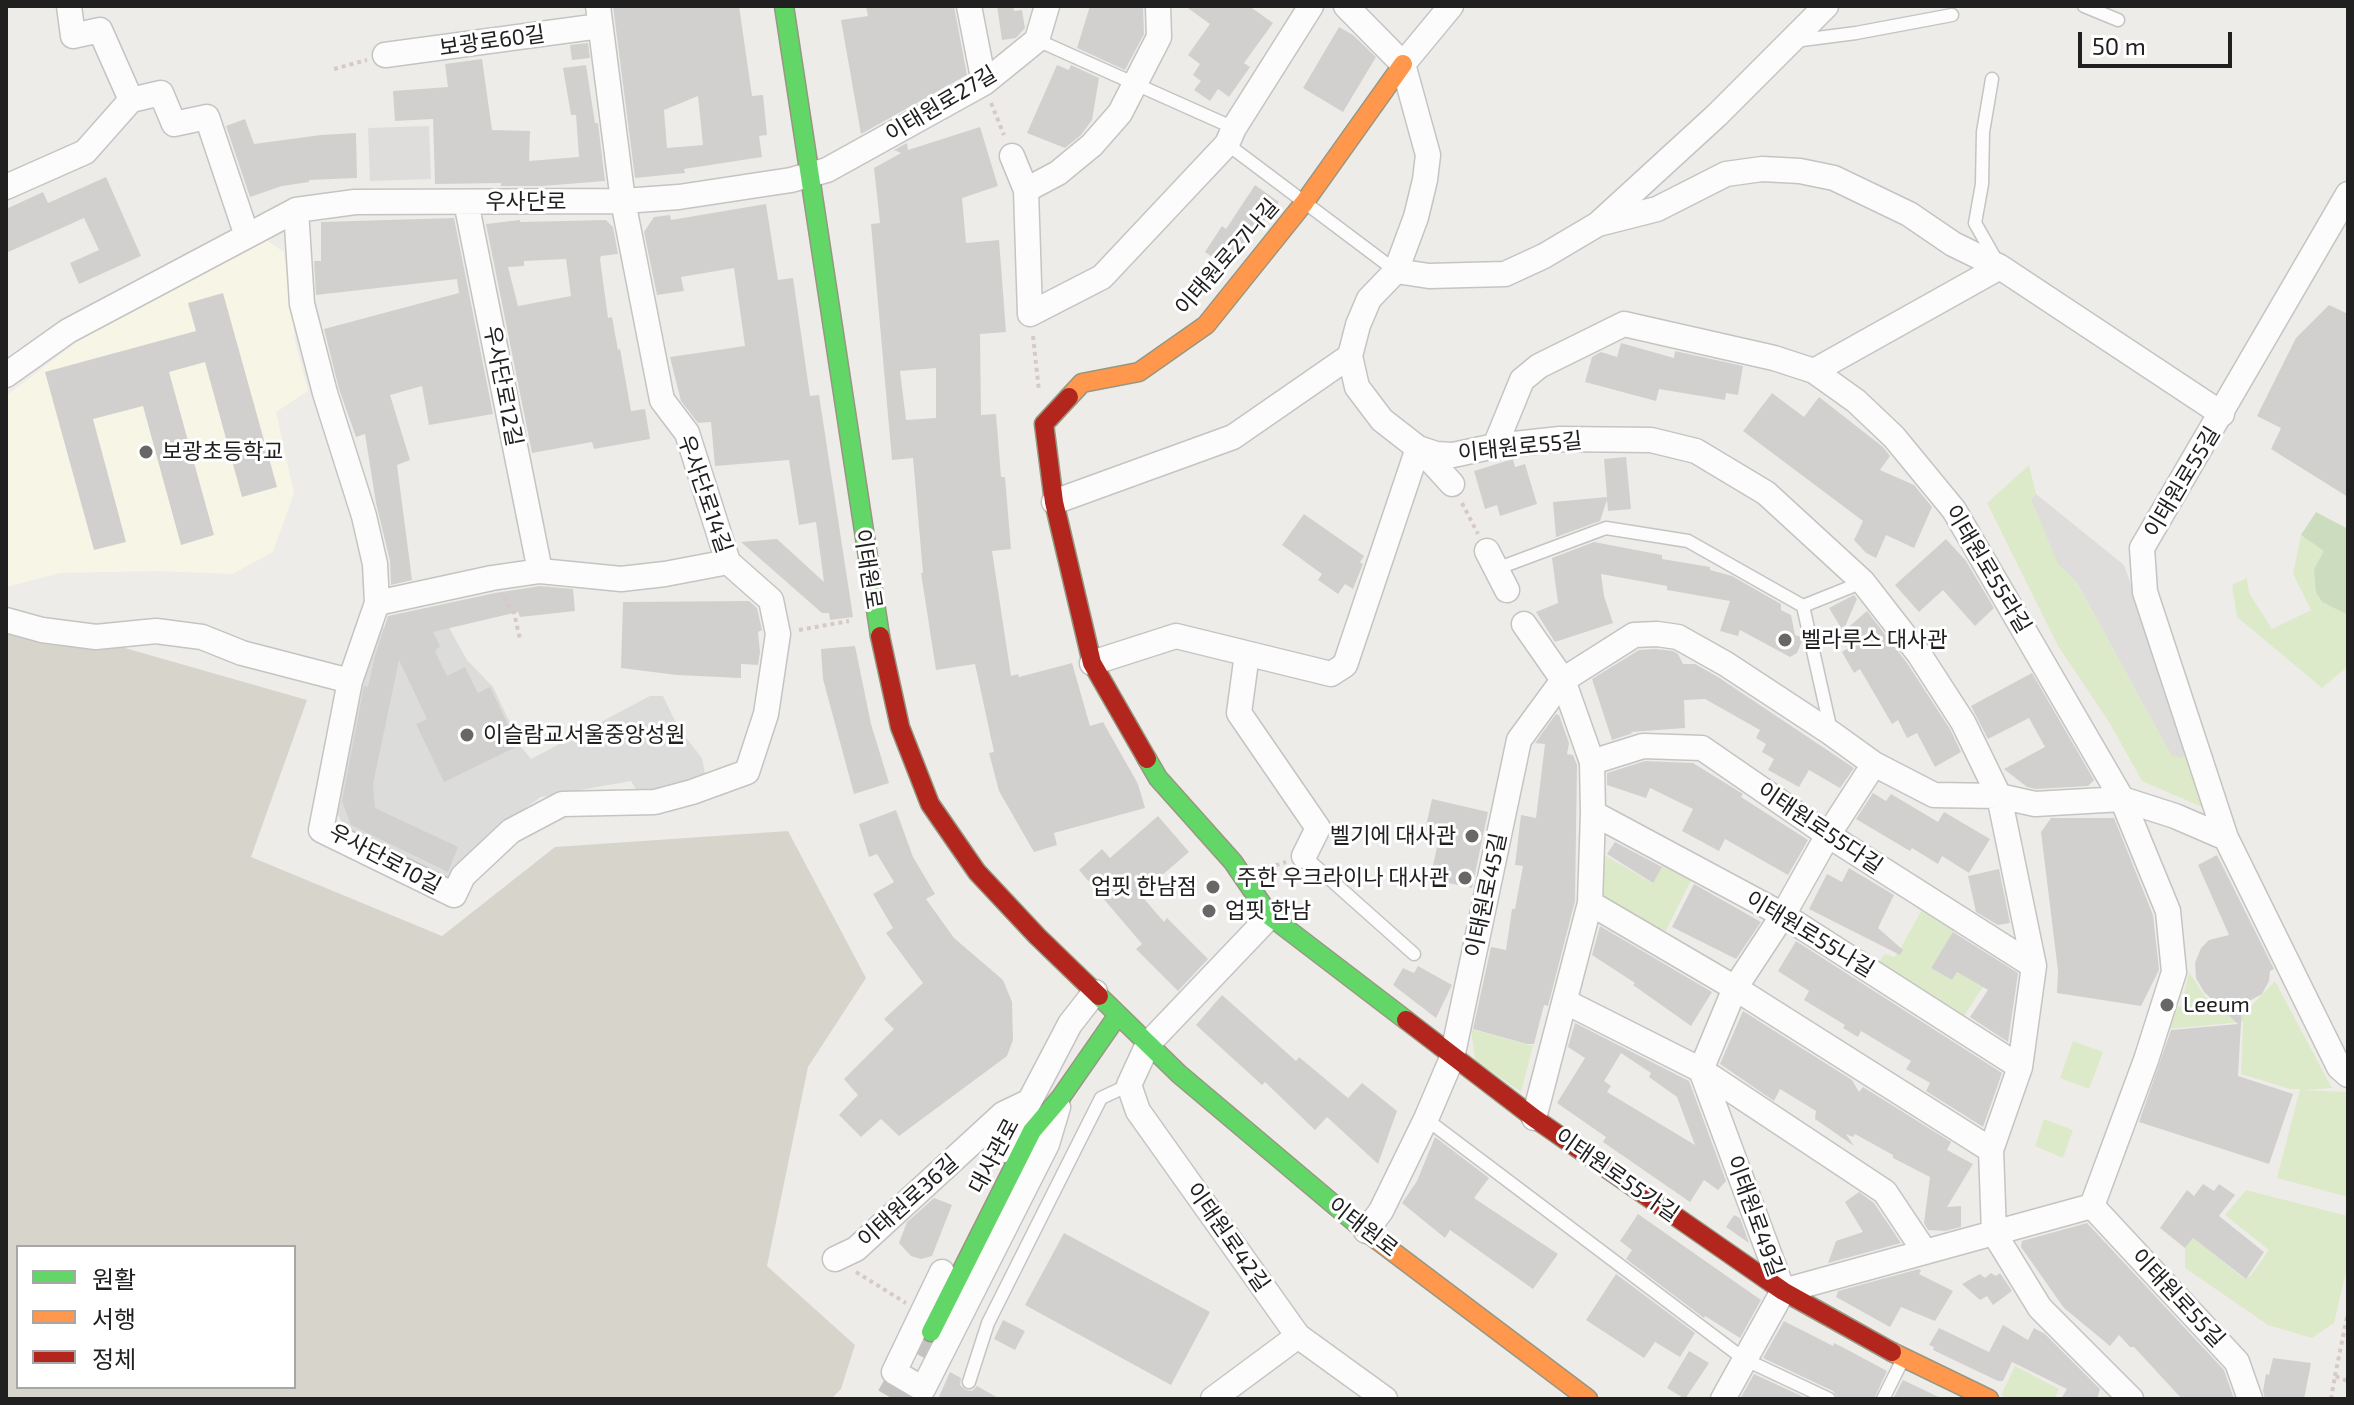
<!DOCTYPE html>
<meta charset="utf-8">
<style>
body{margin:0}
#map{position:relative;width:2354px;height:1405px;overflow:hidden;background:#eeece9;font-family:"Exo 2","Noto Sans KR",sans-serif}
canvas{display:block}
.frame{position:absolute;inset:0;border:8px solid #202020;pointer-events:none}
.legend{position:absolute;left:16px;top:1245px;width:280px;height:144px;box-sizing:border-box;background:#fff;border:2px solid #a6a6a6;margin:0;padding:10px 14px;list-style:none;font-size:24px;color:#202020}
.legend li{display:flex;align-items:center;gap:16px;height:40px}
.legend b{width:40px;border:2px solid #a6a6a6}
.scale{position:absolute;left:2078px;top:32px;width:154px;height:36px;box-sizing:border-box;border:4px solid #202020;border-top:0;padding-left:10px;font-size:24px;line-height:28px;white-space:nowrap;color:#202020;-webkit-text-stroke:6px #fff;paint-order:stroke}
</style>
<div id="map">
<canvas width="2354" height="1405"></canvas>
<div class="frame"></div>
<ul class="legend">
<li><b style="height:10px;background:#63d668"></b>원활</li>
<li><b style="height:10px;background:#ff974d"></b>서행</li>
<li><b style="height:10px;background:#b3261e"></b>정체</li>
</ul>
<div class="scale">50 m</div>
</div>
<script>
const ctx = document.querySelector('canvas').getContext('2d');
ctx.lineJoin = 'round';
function fill(path, color) { ctx.fillStyle = color; ctx.fill(path, 'evenodd'); }
const poly = rows => new Path2D(rows.map(r => 'M' + r).join(''));
function strokePath(path, color, width, dash) { ctx.strokeStyle = color; ctx.lineWidth = width; ctx.lineCap = dash ? 'butt' : 'round'; ctx.setLineDash(dash || []); ctx.stroke(path); }
function drawText(font, color, halo, rows, align = 'center') {
  ctx.font = font + ' "Exo 2","Noto Sans KR",sans-serif'; ctx.lineWidth = 6; ctx.setLineDash([]); ctx.textBaseline = 'middle'; ctx.strokeStyle = halo; ctx.fillStyle = color; for (const [text, x, y, turn = 0] of rows) {
    ctx.save(); ctx.translate(x, y); ctx.rotate((+turn || 0) * Math.PI / 180); ctx.textAlign = isNaN(turn) ? turn : align; if (halo) ctx.strokeText(text, 0, 0); ctx.fillText(text, 0, 0); ctx.restore();
  }
}
const education = poly([
 [266,240,284,252,295,341,308,391,276,412,294,493,273,552,232,574,157,571,60,573,6,587,6,396,91,331]
]);
const religious = poly([
 [442,615,467,660,493,687,522,748,531,759,650,696,663,696,679,729,702,758,706,779,640,796,631,781,541,797,497,828,458,871,446,878,346,831,331,801,372,625,406,632]
]);
const construction = poly([
 [6,614,307,700,251,857,442,936,555,847,788,831,866,978,808,1067,767,1266,855,1345,841,1389,831,1399,6,1399],
 [18,1247,294,1247,294,1387,18,1387]
]);
const grass = poly([
 [2029,465,2036,494,2031,499,2171,755,2191,752,2211,811,2142,781,2109,722,2058,646,1987,503],
 [2301,535,2325,551,2314,569,2322,602,2348,615,2348,666,2322,688,2237,617,2232,585,2247,578,2249,593,2272,629,2311,610,2293,574],
 [1601,853,1652,883,1667,857,1695,873,1664,934,1597,896],
 [1925,904,1958,925,1931,968,1952,980,1957,972,1983,987,1962,1019,1877,964,1885,954,1894,957,1899,951],
 [2189,972,2211,1005,2232,1011,2251,1006,2275,981,2332,1088,2303,1090,2348,1092,2348,1197,2277,1178,2300,1089,2290,1089,2241,1074,2243,1022,2167,1029,2171,1008,2181,1006],
 [1471,1029,1533,1046,1521,1092,1475,1060],
 [2073,1041,2103,1052,2089,1089,2060,1078],
 [2044,1119,2073,1130,2063,1158,2035,1146],
 [2246,1190,2348,1216,2348,1263,2334,1323,2312,1338,2268,1325,2185,1268,2185,1248,2193,1238,2245,1279,2251,1275,2269,1250,2225,1215],
 [2015,1366,2059,1389,2055,1399,2009,1399,2001,1395]
]);
const forest = poly([
 [2316,512,2348,529,2348,615,2322,602,2316,592,2314,569,2324,551,2301,535]
]);
const parking = poly([
 [429,126,431,179,370,181,368,128],
 [2036,494,2124,565,2191,752,2181,758,2171,755,2076,581,2058,564,2031,499]
]);
const building = poly([
 [613,6,739,6,752,96,763,95,767,135,759,136,762,157,684,169,685,173,635,178],
 [698,96,703,145,667,148,664,110],
 [866,6,954,6,967,75,861,134,841,20,868,16],
 [997,6,1013,6,1014,11,1022,10,1025,28,1016,38,1002,40],
 [1090,6,1143,6,1144,34,1125,70,1077,48],
 [1185,6,1249,6,1273,23,1244,63,1250,67,1229,97,1218,89,1210,101,1194,90,1201,81,1193,75,1200,64,1188,55,1210,24],
 [1339,27,1353,35,1376,57,1343,112,1303,88],
 [588,43,590,58,572,60,570,45],
 [482,59,492,130,530,131,529,161,579,157,576,115,571,115,563,68,586,65,595,123,598,123,605,181,542,186,501,186,501,183,435,184,433,119,395,121,393,91,448,87,445,64],
 [1057,65,1069,70,1071,65,1099,78,1092,120,1081,135,1065,148,1027,133],
 [245,119,254,144,321,135,356,133,357,178,309,180,309,182,282,186,250,197,226,126],
 [980,127,998,186,962,198,966,243,999,240,1006,332,980,334,981,415,996,414,1001,477,1005,477,1011,549,992,551,1011,676,1018,674,1019,677,1072,663,1090,726,1103,722,1138,784,1145,808,1054,833,1057,845,1034,852,999,791,989,753,994,752,975,664,936,670,921,573,923,573,913,458,892,460,871,224,880,223,874,168,901,153,894,150,907,143,908,150],
 [936,368,936,418,906,420,900,371],
 [106,177,141,256,79,284,70,263,99,250,84,218,6,253,6,209,43,192,48,203],
 [1255,185,1279,202,1227,267,1205,252,1222,226,1226,229],
 [766,204,778,280,793,278,810,396,819,395,853,617,830,620,829,613,822,613,741,542,777,539,824,582,816,522,799,525,789,460,715,466,711,422,698,423,681,401,670,357,745,346,734,268,681,277,684,291,657,295,644,232,654,217,670,215,671,220],
 [454,218,493,414,429,425,422,386,390,395,410,460,397,465,412,580,391,585,390,561,376,503,365,434,356,437,339,389,324,329,459,293,457,279,316,295,314,261,321,261,321,222],
 [520,220,520,222,606,220,613,227,618,254,601,256,600,259,608,318,612,317,618,350,620,349,631,411,645,409,650,439,594,449,592,442,532,453,486,224],
 [566,259,571,296,518,306,508,267,524,266,524,261],
 [223,293,277,487,242,497,205,362,169,372,214,535,181,545,143,406,93,419,126,542,94,550,45,372,196,331,188,303],
 [2329,305,2348,314,2348,497,2271,449,2281,428,2257,416,2296,338],
 [1621,343,1674,358,1675,351,1743,366,1738,395,1726,393,1725,400,1659,389,1656,401,1585,382,1592,357,1601,352,1617,357],
 [1772,393,1804,417,1819,397,1883,447,1890,456,1880,470,1914,485,1932,507,1914,548,1886,535,1876,558,1866,553,1854,540,1863,521,1743,431],
 [1626,457,1631,509,1608,511,1607,500,1600,521,1556,537,1553,502,1607,497,1604,459],
 [1513,459,1515,467,1525,464,1537,504,1500,516,1497,505,1485,509,1474,471],
 [1304,514,1364,556,1360,562,1363,564,1353,589,1345,584,1338,594,1318,580,1322,574,1282,545],
 [1946,539,1966,561,1994,608,1975,626,1943,590,1919,612,1895,585],
 [1594,542,1662,555,1662,559,1710,567,1710,570,1732,576,1781,604,1781,610,1791,615,1795,635,1801,637,1802,641,1797,653,1790,657,1740,630,1738,636,1720,631,1730,601,1667,590,1667,586,1601,574,1604,596,1613,623,1555,642,1536,612,1558,603,1552,558],
 [540,586,573,589,575,611,520,617,518,612,433,632,440,646,435,651,447,676,465,667,478,693,490,687,518,746,444,782,416,724,427,719,399,660,373,784,375,808,458,847,448,872,351,825,342,801,364,686,368,687,375,656,388,616,495,593],
 [1854,595,1857,599,1843,631,1829,608],
 [749,601,757,608,762,630,758,632,760,652,758,665,741,664,741,678,677,675,621,668,623,602],
 [1867,611,1907,663,1950,729,1961,752,1935,767,1917,733,1907,738,1898,720,1892,724,1860,669,1854,673,1842,652,1852,646,1843,632],
 [855,646,871,724,889,783,854,794,823,679,821,649],
 [1656,649,1673,651,1678,654,1683,664,1695,664,1718,677,1854,768,1840,788,1809,770,1799,787,1768,770,1774,759,1762,752,1766,744,1756,738,1760,730,1705,699,1684,700,1685,728,1630,732,1633,733,1612,740,1592,679,1639,650],
 [2032,673,2094,780,2088,786,2036,789,2027,787,2004,769,2045,747,2029,718,1988,739,1971,706],
 [1556,714,1559,715,1569,743,1567,754,1573,755,1577,765,1575,901,1548,1006,1544,1005,1534,1044,1527,1044,1473,1029,1491,947,1506,950,1512,909,1515,909,1523,866,1515,865,1521,815,1536,818,1545,744,1535,743],
 [1645,761,1693,763,1743,794,1741,797,1808,840,1788,875,1725,839,1719,851,1682,831,1693,809,1650,788,1646,798,1607,785,1607,773],
 [1873,793,1886,801,1891,794,1938,822,1944,812,1990,839,1969,873,1942,856,1938,864,1912,848,1910,851,1856,819],
 [1432,799,1488,812,1472,888,1430,879,1439,838,1424,835],
 [896,810,913,857,935,894,926,899,954,938,1003,980,1012,1002,1013,1040,1007,1056,899,1136,881,1119,861,1137,839,1115,858,1095,844,1079,894,1029,884,1019,923,983,886,933,893,928,873,894,894,882,877,854,869,857,859,824],
 [1158,816,1189,852,1140,894,1164,922,1167,918,1208,959,1178,991,1136,949,1142,944,1079,870,1102,849,1110,858],
 [2051,818,2114,818,2153,915,2159,970,2141,1006,2057,993,2058,971,2041,832],
 [1615,842,1662,867,1653,883,1607,854],
 [2217,855,2274,969,2270,971,2269,981,2262,994,2242,1005,2238,1076,2293,1094,2269,1164,2139,1122,2171,1030,2238,1024,2204,992,2196,978,2195,963,2201,948,2209,940,2229,935,2198,865],
 [1849,868,1894,895,1878,928,1903,950,1900,955,1809,909,1827,874,1842,882],
 [1999,869,2010,923,1998,925,1976,912,1968,876],
 [1694,884,1761,922,1736,959,1672,927],
 [1600,926,1712,992,1691,1026,1633,985,1635,983,1592,955],
 [1953,932,2018,973,2008,1042,1970,1017,1988,990,1957,972,1952,980,1931,968],
 [1796,941,2002,1073,1983,1127,1926,1091,1930,1083,1906,1069,1911,1061,1861,1031,1858,1037,1843,1028,1845,1025,1804,1000,1809,991,1778,971],
 [1418,966,1452,985,1436,1018,1393,985,1403,968,1414,973],
 [1222,995,1296,1061,1299,1057,1348,1098,1362,1083,1397,1111,1378,1164,1327,1117,1315,1130,1265,1082,1262,1085,1196,1025],
 [1743,1011,1852,1080,1859,1092,1863,1087,1951,1142,1947,1150,1973,1164,1947,1207,1961,1206,1961,1227,1945,1231,1928,1230,1924,1223,1930,1177,1893,1158,1893,1155,1855,1134,1853,1137,1846,1134,1854,1146,1815,1119,1816,1111,1780,1089,1774,1101,1720,1064],
 [1575,1023,1689,1081,1726,1181,1718,1190,1704,1180,1690,1202,1603,1142,1606,1137,1557,1103,1585,1058,1568,1047],
 [1621,1053,1651,1073,1649,1077,1677,1097,1695,1145,1607,1092,1611,1086,1604,1081],
 [1435,1137,1489,1178,1474,1198,1558,1254,1533,1289,1450,1230,1445,1238,1402,1203,1417,1181],
 [2203,1184,2214,1191,2219,1184,2235,1195,2219,1216,2264,1252,2246,1279,2193,1238,2185,1248,2160,1228,2187,1190,2194,1196],
 [1859,1192,1874,1203,1901,1243,1828,1263,1836,1241,1863,1232,1845,1202],
 [934,1198,952,1205,932,1256,921,1259,911,1256,899,1243,907,1222],
 [1638,1214,1761,1300,1740,1338,1705,1316,1704,1318,1626,1259,1632,1250,1620,1241],
 [1734,1215,1740,1218,1749,1243,1726,1227],
 [2087,1223,2224,1370,2234,1399,2182,1399,2134,1347,2130,1347,2119,1335,2110,1346,2064,1308,2021,1247,2022,1241],
 [1064,1233,1210,1312,1171,1385,1025,1305],
 [1919,1269,1921,1271,1919,1274,1953,1291,1935,1321,1901,1307,1890,1327,1836,1297,1838,1291],
 [1991,1273,1996,1276,2000,1273,2012,1291,1993,1305,1987,1296,1980,1300,1962,1284,1980,1274,1985,1278],
 [1616,1274,1695,1333,1680,1357,1655,1342,1644,1358,1586,1320],
 [1003,1320,1025,1331,1015,1350,994,1339],
 [1784,1321,1833,1346,1834,1343,1844,1348,1887,1371,1874,1399,1838,1399,1833,1391,1763,1358],
 [2003,1325,2028,1340,2034,1328,2045,1334,2100,1389,2097,1399,2061,1399,2067,1389,2012,1362,2003,1381,1998,1381,1933,1350,1934,1347,1929,1345,1939,1328,1989,1352],
 [1689,1351,1709,1363,1685,1399,1667,1388],
 [2273,1358,2311,1363,2304,1399,2265,1399,2263,1391,2266,1374,2269,1375],
 [950,1372,961,1378,960,1385,966,1390,972,1391,977,1386,1000,1399,938,1399],
 [1754,1374,1808,1399,1740,1399],
 [1903,1380,1943,1399,1893,1399]
]);
const secondaryTunnel = poly([
 [893,1399,931,1332]
]);
const path = poly([
 [334,69,367,60],
 [991,103,1004,135],
 [1033,336,1039,391],
 [1462,503,1478,534],
 [504,597,514,613,520,639],
 [799,630,849,621],
 [1268,868,1286,862],
 [856,1272,906,1303],
 [2335,1376,2348,1312],
 [2331,1399,2335,1376,2348,1381]
]);
const lane = poly([
 [2084,6,2118,20],
 [1037,40,1234,128],
 [1794,41,1856,33,1952,15],
 [1992,79,1983,132,1982,184,1975,223,1996,260],
 [1227,144,1396,271],
 [1496,569,1606,528,1688,541,1803,606,1863,582],
 [1803,606,1831,731],
 [1304,856,1414,954],
 [1426,1119,1744,1359,1829,1399],
 [969,1382,988,1323,1101,1098,1129,1085],
 [1883,1399,1902,1361]
]);
const street = poly([
 [969,6,984,83],
 [1346,6,1403,64,1451,6],
 [385,55,600,26],
 [131,100,161,93,174,124,207,117,247,236],
 [1012,156,1026,190,1030,314,1102,277,1227,144,1234,128,1311,6],
 [6,187,85,152,131,100,100,30,73,36,69,6],
 [1026,190,1058,173,1092,145,1120,113,1159,37,1158,6],
 [466,202,540,571],
 [296,210,302,304,325,393,364,516,375,564,377,603,350,681,321,830,454,895,463,876,511,831,562,804,655,802,692,792,747,772,766,714,778,634,771,600,728,562,687,433,662,400,623,201,598,6],
 [1598,224,1657,209,1726,174,1762,169,1800,171,1834,178,1909,214,1953,244,2000,267,2222,414],
 [1396,271,1429,276,1505,274,1544,256,1598,224,1717,115,1826,6],
 [1350,356,1357,387,1382,420,1418,448,1436,454,1453,455,1495,446,1560,439,1651,440,1696,451,1766,493,1863,582,1919,654,1963,722,1999,796,2034,966,2020,1067,1991,1150,1994,1233,2040,1308,2131,1399],
 [1814,371,2000,267],
 [6,375,68,331,296,210,355,202,623,201,679,197,791,180,827,170,984,83,1037,40,1047,6],
 [1495,446,1522,380,1539,366,1624,324,1774,358,1814,371,1856,401,1894,437,1954,510,2122,799,2168,911,2174,972,2146,1060,2092,1206],
 [1420,449,1452,484],
 [1054,502,1233,437,1350,356,1358,325,1369,299,1396,271,1416,217,1425,180,1428,155,1403,64],
 [1487,551,1507,590],
 [377,603,492,578,540,571,621,579,665,574,728,562],
 [6,620,42,630,96,637,156,631,202,637,242,653,350,681],
 [1524,624,1563,680,1592,762,1593,813,1590,903,1534,1118],
 [1247,654,1239,713,1318,828,1304,856],
 [1092,663,1176,636,1331,674,1345,665,1418,448],
 [1592,762,1643,746,1702,748,1828,835,2034,966],
 [1593,813,1783,915,2020,1067],
 [2226,838,2145,592,2142,548,2348,194],
 [1590,903,1735,988,1991,1150],
 [1270,916,1148,1044,1129,1085,1138,1111,1298,1336,1385,1399],
 [1566,1002,1701,1070,1885,1192,1925,1252],
 [1004,1150,1070,1024,1095,992],
 [1366,1231,1381,1211,1426,1119,1452,1058,1519,740,1563,680,1634,635,1657,634,1678,637,1726,664,1831,733,1874,764,1934,795,1999,796,2035,804,2122,799,2175,816,2226,838,2339,1067,2348,1075],
 [835,1259,856,1249,1003,1114,1026,1103],
 [942,1272,894,1372,923,1389,1047,1144,1058,1107],
 [1783,1291,2092,1206,2237,1362,2250,1399],
 [1213,1399,1298,1336],
 [1723,1399,1783,1291,1701,1070,1735,988,1783,915,1828,835,1874,764]
]);
const fast = poly([
 [784,6,880,636],
 [1147,759,1158,778,1233,862,1270,916,1406,1020],
 [1099,996,1179,1074,1364,1230],
 [931,1332,1032,1131,1061,1097,1118,1015]
]);
const slow = poly([
 [1069,397,1082,383,1139,372,1206,325,1304,203,1403,64],
 [1364,1230,1588,1399],
 [1892,1352,1989,1399]
]);
const jam = poly([
 [1069,397,1044,424,1054,502,1092,663,1147,759],
 [880,636,900,727,930,804,977,872,1037,936,1099,996],
 [1406,1020,1534,1118,1783,1291,1892,1352]
]);
const markers = [
 [146,452,8,"#686766"],
 [1785,640,8,"#686766"],
 [467,735,8,"#686766"],
 [1472,836,8,"#686766"],
 [1465,878,8,"#686766"],
 [1213,887,8,"#686766"],
 [1209,911,8,"#686766"],
 [2167,1005,8,"#686766"]
];
const streetNames = [
 ["보광로60길",492,41,-8],
 ["이태원로27길",941,104,-31],
 ["우사단로",526,202],
 ["이태원로27나길",1227,257,-49],
 ["우사단로12길",503,386,79],
 ["이태원로55길",1520,447,-6],
 ["이태원로55길",2182,482,-59],
 ["우사단로14길",705,494,71],
 ["이태원로",868,569,81],
 ["이태원로55라길",1988,569,59],
 ["이태원로55다길",1820,828,34],
 ["우사단로10길",385,859,28],
 ["이태원로45길",1486,895,-78],
 ["이태원로55나길",1810,934,31],
 ["대사관로",994,1156,-62],
 ["이태원로55가길",1617,1175,35],
 ["이태원로36길",908,1201,-42],
 ["이태원로49길",1755,1216,70],
 ["이태원로",1363,1227,38],
 ["이태원로42길",1228,1237,55],
 ["이태원로55길",2178,1298,47]
];
const poiNames = [
 ["보광초등학교",162,452],
 ["벨라루스 대사관",1801,640],
 ["이슬람교서울중앙성원",483,735],
 ["벨기에 대사관",1456,836,"right"],
 ["주한 우크라이나 대사관",1449,878,"right"],
 ["업핏 한남점",1197,887,"right"],
 ["업핏 한남",1225,911],
 ["Leeum",2183,1005]
];
fill(education, '#f7f5e5');
fill(religious, '#dcdcda');
fill(construction, '#d7d5cb');
fill(grass, '#ddeac9');
fill(forest, '#cbdcbf');
fill(parking, '#dedddc');
fill(building, '#d2d0ce');
strokePath(secondaryTunnel, '#c5c3c1', 34, [34, 17]);
strokePath(lane, '#c5c4c3', 15);
strokePath(street, '#c5c4c3', 27);
strokePath(fast, '#979781', 21);
strokePath(slow, '#979781', 21);
strokePath(jam, '#979781', 21);
strokePath(path, '#d7c9c8', 4, [4, 4]);
strokePath(lane, '#fcfcfc', 12);
strokePath(street, '#fcfcfc', 24);
strokePath(fast, '#63d668', 18);
strokePath(slow, '#ff974d', 18);
strokePath(jam, '#b3261e', 18);
for (const [x, y, r, color] of markers) { const dot = new Path2D(); dot.arc(x, y, r, 0, 2 * Math.PI); ctx.fillStyle = color; ctx.fill(dot); strokePath(dot, '#fff', 3); }
drawText('22px', '#202020', '#fff', streetNames);
drawText('22px', '#202020', '#fff', poiNames, 'left');
</script>
